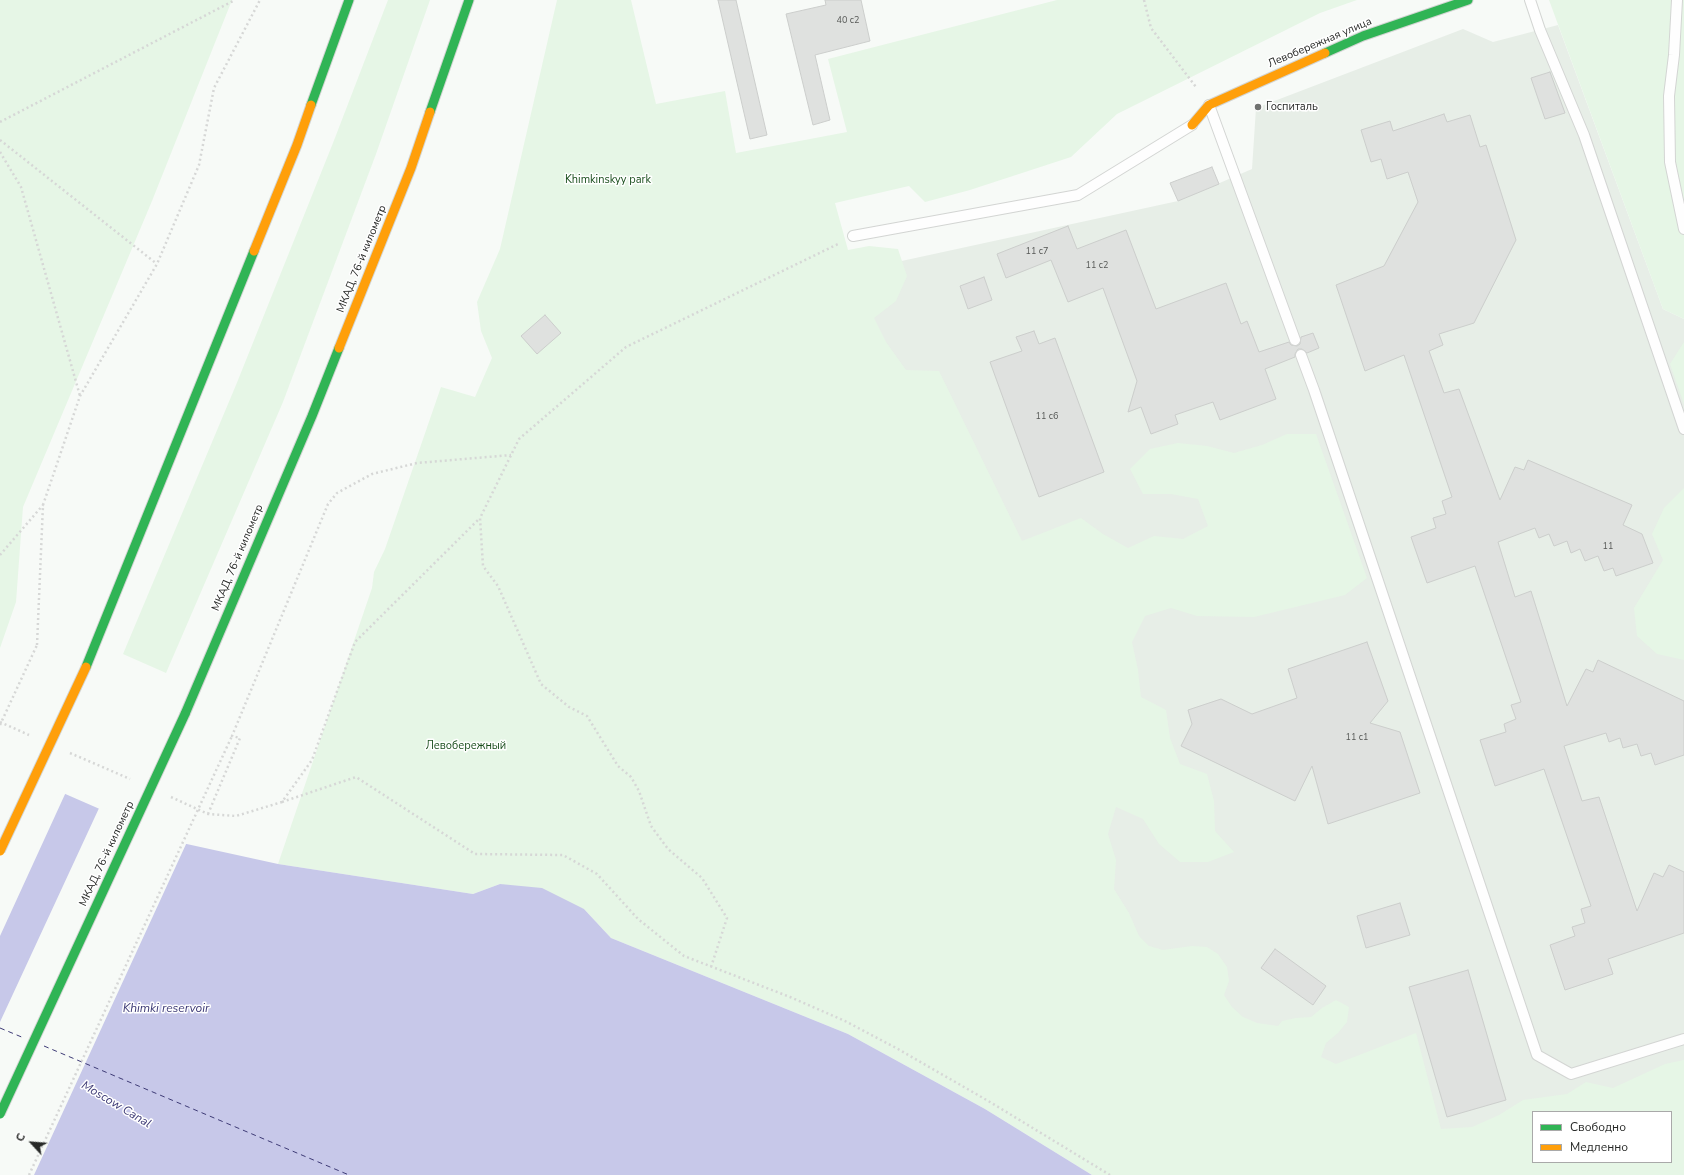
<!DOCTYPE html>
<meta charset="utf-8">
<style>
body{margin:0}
#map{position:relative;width:1684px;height:1175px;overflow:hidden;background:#f7faf7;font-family:"Nunito Sans",sans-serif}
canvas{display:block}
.legend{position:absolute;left:1532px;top:1111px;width:140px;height:52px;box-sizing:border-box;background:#fff;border:1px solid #a9a9a9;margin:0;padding:5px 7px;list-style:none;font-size:12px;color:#272927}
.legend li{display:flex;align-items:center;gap:8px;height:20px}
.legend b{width:20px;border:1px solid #a9a9a9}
.north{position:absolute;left:12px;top:1123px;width:40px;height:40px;-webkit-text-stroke:3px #fff;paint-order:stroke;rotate:296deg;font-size:11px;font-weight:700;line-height:16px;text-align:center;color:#272927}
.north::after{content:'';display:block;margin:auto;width:14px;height:18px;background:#272927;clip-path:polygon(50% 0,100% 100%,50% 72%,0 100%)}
</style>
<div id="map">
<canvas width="1684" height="1175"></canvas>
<ul class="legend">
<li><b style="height:5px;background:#30b455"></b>Свободно</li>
<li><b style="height:5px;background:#ff9f0a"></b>Медленно</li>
</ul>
<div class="north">С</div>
</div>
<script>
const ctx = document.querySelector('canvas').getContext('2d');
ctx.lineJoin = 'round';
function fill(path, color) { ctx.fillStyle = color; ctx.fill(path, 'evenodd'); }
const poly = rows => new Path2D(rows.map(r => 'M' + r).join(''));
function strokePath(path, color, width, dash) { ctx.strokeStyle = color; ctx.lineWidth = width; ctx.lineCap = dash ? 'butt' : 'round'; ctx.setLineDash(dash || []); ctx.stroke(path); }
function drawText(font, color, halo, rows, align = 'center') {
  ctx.font = font + ' "Nunito Sans",sans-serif'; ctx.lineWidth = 3; ctx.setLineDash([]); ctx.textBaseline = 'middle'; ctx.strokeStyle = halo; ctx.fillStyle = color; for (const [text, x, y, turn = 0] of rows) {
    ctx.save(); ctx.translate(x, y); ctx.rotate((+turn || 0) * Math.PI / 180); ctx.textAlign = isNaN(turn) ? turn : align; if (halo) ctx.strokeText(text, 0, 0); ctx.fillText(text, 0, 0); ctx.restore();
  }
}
const built = poly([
 [1558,25,1663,309,1684,319,1684,1117,1671,1112,1533,1112,1392,1175,578,429,897,262,1178,201,1252,169,1256,108,1463,29,1493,42]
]);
const green = poly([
 [0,0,232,0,152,201,23,507,16,602,0,648],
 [388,0,430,0,376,154,283,402,166,673,123,654,236,385,333,143],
 [557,0,631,0,656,104,725,91,736,153,847,132,828,59,1057,0,1357,0,1320,13,1117,114,1071,157,970,190,925,202,909,186,835,203,848,250,869,246,898,249,907,276,896,301,874,318,886,342,906,370,939,371,1022,541,1081,518,1103,534,1128,548,1154,536,1183,539,1208,526,1198,499,1171,494,1143,494,1130,469,1150,449,1178,443,1207,446,1234,453,1262,445,1287,434,1316,434,1367,578,1345,595,1254,617,1197,616,1171,608,1145,616,1132,642,1138,670,1141,697,1166,710,1170,738,1180,764,1207,774,1214,801,1215,831,1234,852,1208,862,1180,862,1159,844,1143,819,1116,807,1108,834,1116,860,1114,889,1129,913,1139,936,1149,946,1163,950,1192,946,1207,947,1218,954,1227,967,1229,981,1224,995,1232,1007,1243,1017,1257,1023,1278,1026,1282,1021,1296,1018,1311,1017,1322,1008,1336,1000,1349,1007,1347,1022,1338,1033,1326,1043,1321,1057,1336,1064,1416,1033,1441,1129,1472,1127,1499,1115,1523,1100,1567,1094,1586,1082,1613,1088,1665,1064,1684,1060,1684,1175,1092,1175,985,1109,848,1034,611,938,584,909,500,884,473,894,278,864,372,588,374,572,385,549,441,387,475,397,492,358,481,331,477,302,500,249],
 [1533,1112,1671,1112,1671,1162,1533,1162],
 [1549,0,1684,0,1684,319,1663,309],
 [1684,342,1684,404,1670,364],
 [1684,488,1684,660,1657,654,1637,636,1634,608,1663,560,1652,534,1664,508]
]);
const water = poly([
 [0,762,31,779,173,841,278,864,473,894,500,884,542,888,584,909,611,938,848,1034,985,1109,1092,1175,0,1175]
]);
const pier = poly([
 [0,760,32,777,66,792,0,936],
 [100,806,174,839,187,842,34,1175,0,1175,0,1022]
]);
const ferry = poly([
 [0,1028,24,1038],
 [44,1046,349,1175]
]);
const building = poly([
 [718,0,736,0,767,135,750,139,718,0],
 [825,0,861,0,870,41,815,55,830,120,813,125,786,14,826,5,825,0],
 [1550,72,1565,113,1545,119,1531,78,1550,72],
 [1444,114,1447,122,1470,115,1480,147,1486,145,1516,240,1474,323,1439,334,1443,345,1429,351,1444,393,1459,389,1500,500,1515,467,1524,470,1528,460,1632,505,1623,525,1642,534,1653,563,1616,576,1613,568,1604,571,1598,556,1585,561,1580,549,1571,553,1567,541,1554,546,1549,534,1539,538,1535,528,1498,542,1515,597,1531,591,1567,706,1586,669,1593,672,1598,660,1684,701,1684,755,1655,765,1651,753,1641,756,1637,744,1623,748,1620,738,1609,742,1606,733,1564,746,1582,801,1599,797,1637,911,1654,873,1663,877,1669,865,1684,872,1684,933,1608,959,1613,974,1565,990,1550,945,1575,936,1572,927,1585,923,1581,909,1591,906,1544,769,1495,786,1480,740,1506,732,1504,724,1516,719,1511,705,1521,702,1475,566,1427,583,1411,537,1436,528,1433,518,1446,514,1442,501,1452,497,1404,355,1365,371,1336,285,1384,266,1418,202,1408,172,1387,179,1381,159,1371,162,1361,130,1390,121,1393,131,1444,114],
 [1212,167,1219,184,1178,201,1170,183,1212,167],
 [1068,226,1077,249,1126,230,1156,309,1226,283,1241,324,1247,321,1259,352,1289,342,1291,345,1297,346,1300,344,1301,337,1313,333,1319,348,1307,353,1302,349,1298,349,1295,354,1295,357,1265,369,1276,399,1220,420,1213,402,1175,415,1178,424,1151,434,1141,407,1128,412,1137,381,1103,288,1068,302,1051,260,1006,278,997,254,1068,226],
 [984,277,992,300,968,309,960,286,984,277],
 [545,315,561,333,537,354,521,336,545,315],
 [1034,331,1039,344,1055,338,1104,472,1039,497,990,362,1022,351,1016,337,1034,331],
 [1367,642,1388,701,1370,723,1400,732,1420,793,1328,824,1312,766,1295,801,1181,746,1192,724,1188,710,1221,699,1252,714,1297,698,1288,669,1367,642],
 [1400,903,1410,935,1366,948,1357,916,1400,903],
 [1275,949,1326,986,1313,1005,1261,968,1275,949],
 [1468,970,1506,1100,1447,1117,1409,987,1468,970]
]);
const path = poly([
 [1144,0,1151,28,1196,87],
 [0,122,235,0],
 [0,140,157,264],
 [0,152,21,187,80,396],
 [0,555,43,505],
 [37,645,43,505,80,396,157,264,199,165,214,88,260,0],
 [0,722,29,735],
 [70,753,130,779],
 [171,797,208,814,236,816,282,802,312,760,355,642,479,519],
 [282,802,356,777,475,854,563,855,597,874,638,919,684,956,790,997,845,1021,898,1049,990,1102,1110,1175],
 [208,814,240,738,232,736,328,504,337,493,372,474,417,463,511,455],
 [711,967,727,918,702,878,668,849,651,826,639,791,631,777,618,766,587,716,569,707,541,684,498,586,483,566,480,518,519,439,626,347,838,244]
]);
const lane = poly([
 [1530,0,1540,30,1584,135,1684,429],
 [1677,0,1674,55,1669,96,1670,162,1684,229],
 [1209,105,1295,340],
 [853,236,1078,195,1192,125],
 [1301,355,1314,390,1537,1055,1571,1074,1684,1039]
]);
const fast = poly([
 [1325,53,1363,36,1468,0],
 [311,105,349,0],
 [430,112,469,0],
 [86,667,254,251],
 [185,714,312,416,339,348]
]);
const slow = poly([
 [1192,125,1209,105,1325,53],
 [254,251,297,145,311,105],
 [339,348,411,168,430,112]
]);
const pathBridge = poly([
 [0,725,37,645],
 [29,1175,232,736]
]);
const fastBridge = poly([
 [0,1114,185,714]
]);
const slowBridge = poly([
 [0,851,86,667]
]);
const markers = [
 [1258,107,4,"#707270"]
];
const numberNames = [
 ["40 с2",848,21],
 ["11 с7",1037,252],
 ["11 с2",1097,266],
 ["11 с6",1047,417],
 ["11",1608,547],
 ["11 с1",1357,738]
];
const streetNames = [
 ["Левобережная улица",1320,43,-23],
 ["МКАД, 76-й километр",362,259,-68],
 ["МКАД, 76-й километр",238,558,-67],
 ["МКАД, 76-й километр",107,854,-65]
];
const poiNames = [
 ["Госпиталь",1266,107]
];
const parkNames = [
 ["Khimkinskyy park",608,180],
 ["Левобережный",466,746]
];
const waterNames = [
 ["Khimki reservoir",166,1009],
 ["Moscow Canal",116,1105,31]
];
fill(built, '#e7eee7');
fill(green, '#e6f6e6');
fill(water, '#c7c8e9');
fill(pier, '#f7faf7');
strokePath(ferry, '#3e3b76', 1, [5, 4]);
fill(building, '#dfe1df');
strokePath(building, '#cccecc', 1);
strokePath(lane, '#d3d5d3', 12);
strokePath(fast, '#d3d5d3', 11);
strokePath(slow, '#d3d5d3', 11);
strokePath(path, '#d6d7d6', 2.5, [2, 3]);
strokePath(lane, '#fefefe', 10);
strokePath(fast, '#30b455', 9);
strokePath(slow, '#ff9f0a', 9);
strokePath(fastBridge, '#d3d5d3', 11, []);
strokePath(slowBridge, '#d3d5d3', 11, []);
strokePath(pathBridge, '#d6d7d6', 2.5, [2, 3]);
strokePath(fastBridge, '#30b455', 9);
strokePath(slowBridge, '#ff9f0a', 9);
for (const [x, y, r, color] of markers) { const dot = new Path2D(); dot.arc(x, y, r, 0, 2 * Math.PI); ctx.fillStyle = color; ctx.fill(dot); strokePath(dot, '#fff', 1.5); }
drawText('9px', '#555755', null, numberNames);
drawText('11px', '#272927', '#fff', streetNames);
drawText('11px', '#272927', '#fff', poiNames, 'left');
drawText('11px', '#194e1c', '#fff', parkNames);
drawText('italic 12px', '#3e3b76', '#fff', waterNames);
</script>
